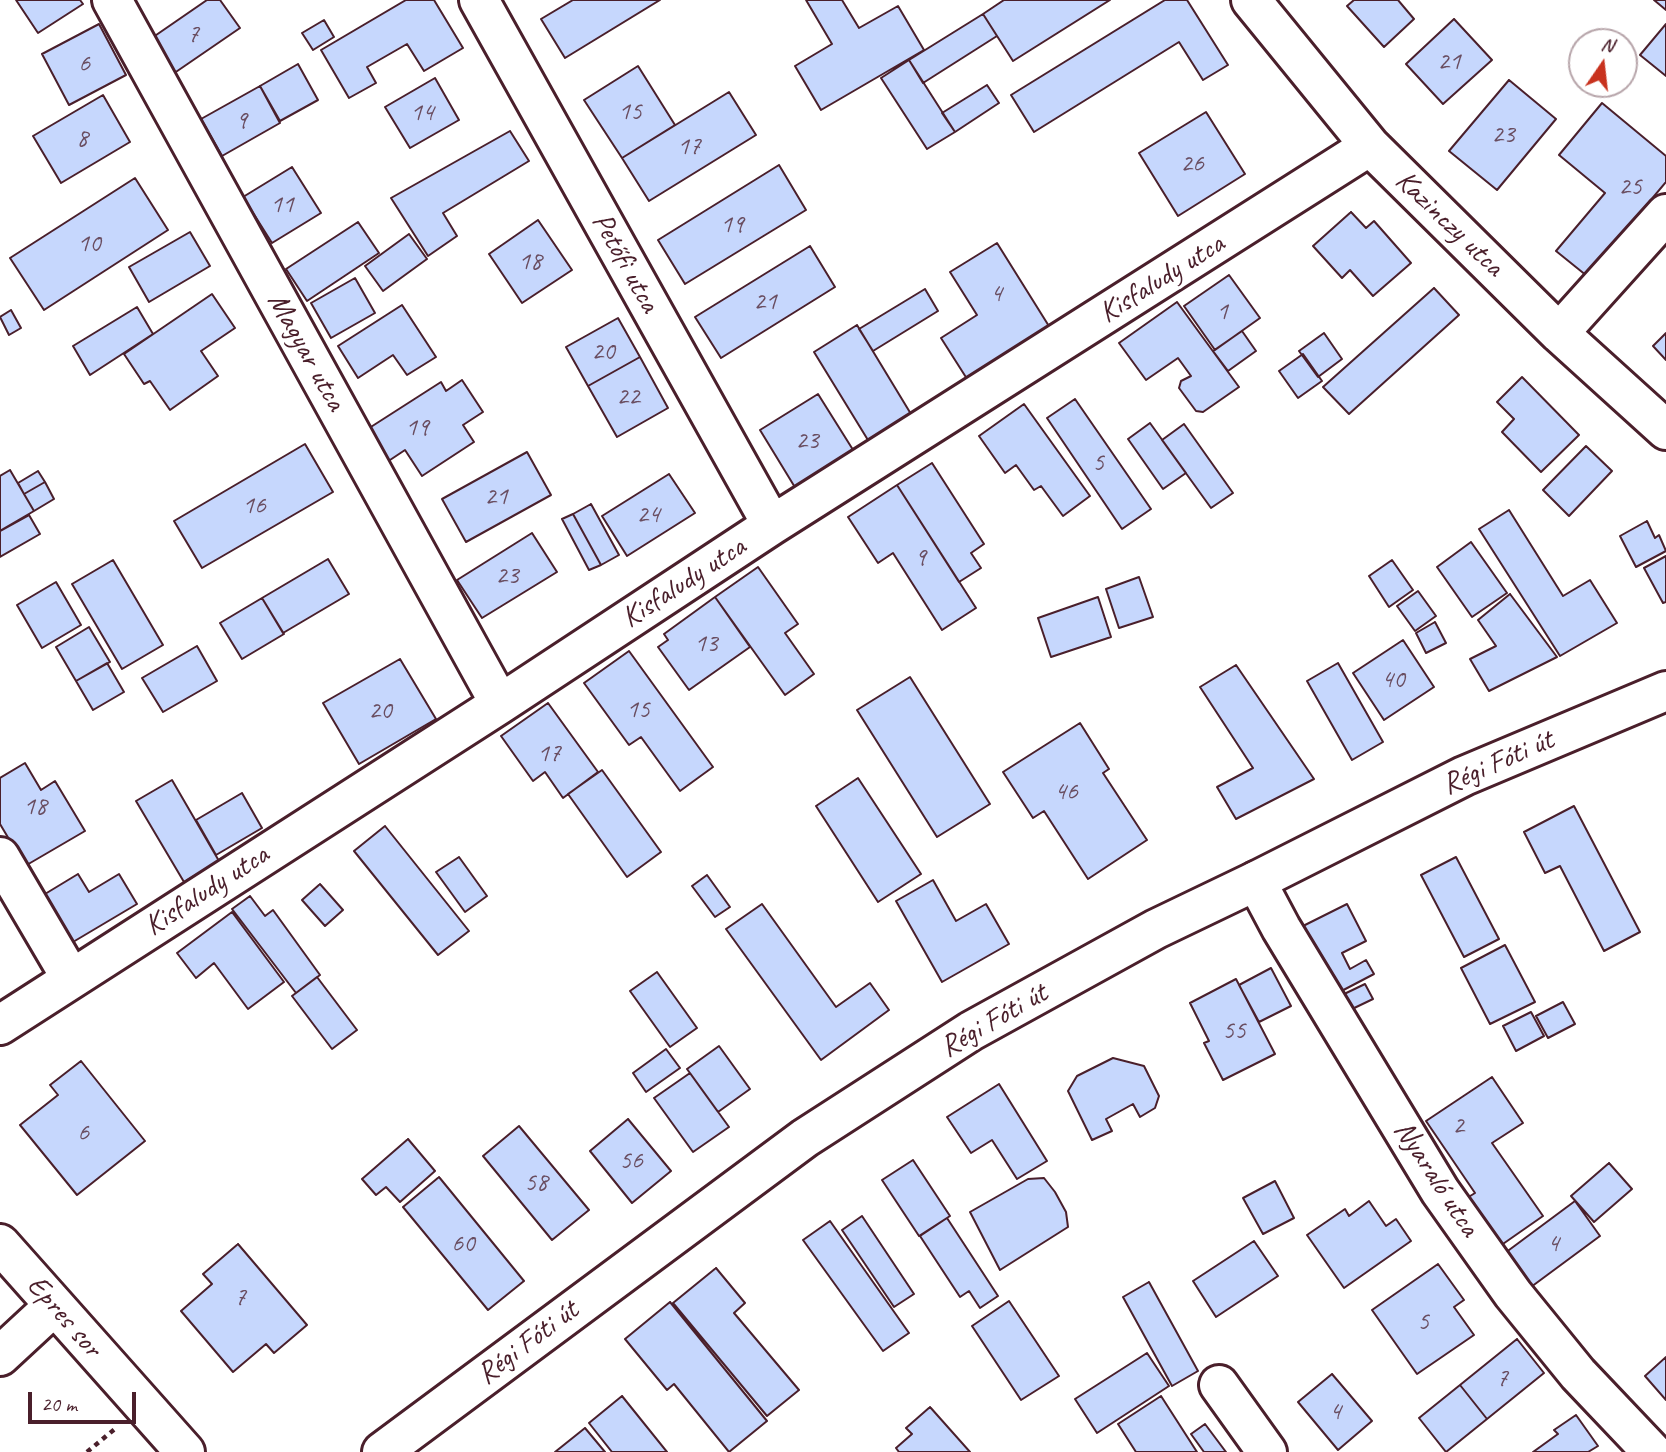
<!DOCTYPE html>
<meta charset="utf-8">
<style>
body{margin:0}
#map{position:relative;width:1666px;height:1452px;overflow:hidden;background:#fff;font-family:Caveat,sans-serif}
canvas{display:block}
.north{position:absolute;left:1568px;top:28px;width:70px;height:70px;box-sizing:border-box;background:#fff;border:2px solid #b7a5aa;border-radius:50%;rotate:14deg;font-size:19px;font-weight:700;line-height:28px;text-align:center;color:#4a1f2b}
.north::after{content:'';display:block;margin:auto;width:24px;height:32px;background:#c8321e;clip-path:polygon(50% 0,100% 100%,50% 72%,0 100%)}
.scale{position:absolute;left:28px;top:1392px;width:108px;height:32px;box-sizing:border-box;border:4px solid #4a1f2b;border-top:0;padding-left:9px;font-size:21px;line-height:24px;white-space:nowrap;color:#4a1f2b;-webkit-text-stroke:5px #fff;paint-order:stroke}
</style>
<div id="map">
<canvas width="1666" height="1452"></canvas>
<div class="north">N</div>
<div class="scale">20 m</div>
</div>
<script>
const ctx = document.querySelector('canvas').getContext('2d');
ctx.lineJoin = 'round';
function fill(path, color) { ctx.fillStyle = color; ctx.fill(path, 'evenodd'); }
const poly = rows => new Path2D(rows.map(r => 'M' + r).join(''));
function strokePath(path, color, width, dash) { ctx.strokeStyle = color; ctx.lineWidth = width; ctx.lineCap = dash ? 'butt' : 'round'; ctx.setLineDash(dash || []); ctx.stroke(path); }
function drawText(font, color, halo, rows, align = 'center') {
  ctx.font = font + ' Caveat,sans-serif'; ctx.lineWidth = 6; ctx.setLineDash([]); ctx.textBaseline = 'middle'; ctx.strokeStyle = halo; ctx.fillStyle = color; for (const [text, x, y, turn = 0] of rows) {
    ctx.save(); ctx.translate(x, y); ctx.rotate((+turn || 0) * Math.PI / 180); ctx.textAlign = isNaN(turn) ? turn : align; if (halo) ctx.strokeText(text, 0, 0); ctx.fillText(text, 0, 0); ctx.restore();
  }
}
const building = poly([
 [16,0,80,0,83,4,38,33,16,0],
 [207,0,220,0,240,28,170,76,146,42,207,0],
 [406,0,434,0,463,48,424,71,407,44,367,67,376,83,349,98,321,50,406,0],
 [573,0,660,0,565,58,541,19,573,0],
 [806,0,842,0,859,28,898,6,924,50,821,110,795,66,832,44,806,0],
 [1004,0,1110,0,1013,61,983,14,1004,0],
 [1165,0,1187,0,1228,65,1203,80,1179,42,1034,132,1011,95,1165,0],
 [1354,0,1398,0,1414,19,1384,47,1347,6,1354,0],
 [1654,0,1666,0,1666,10,1654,0],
 [983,14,997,36,923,83,909,60,983,14],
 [1454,19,1492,60,1443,104,1406,64,1454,19],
 [324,20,334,37,313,50,302,33,324,20],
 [99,24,126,75,69,105,42,54,99,24],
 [1666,24,1666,76,1640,55,1666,24],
 [909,60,955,132,927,149,881,78,909,60],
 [298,64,318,100,280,121,260,86,298,64],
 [638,66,675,125,622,158,584,100,638,66],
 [435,78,459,120,410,148,385,107,435,78],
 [1509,80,1556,119,1497,190,1449,151,1509,80],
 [987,85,999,103,955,132,942,113,987,85],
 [260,86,280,123,222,156,201,119,260,86],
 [729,92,756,135,649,201,622,158,729,92],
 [103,95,130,142,61,183,33,136,103,95],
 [1602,103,1666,156,1666,182,1587,276,1556,251,1605,193,1559,155,1602,103],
 [1206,112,1245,174,1178,216,1139,153,1206,112],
 [510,131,529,161,443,213,457,236,428,256,391,198,510,131],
 [779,165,806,210,685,284,658,240,779,165],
 [292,167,321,213,272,243,243,197,292,167],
 [135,178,168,230,44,310,10,258,135,178],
 [1351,212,1366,228,1374,221,1411,263,1373,296,1350,270,1342,278,1313,246,1351,212],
 [538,220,572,270,522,303,489,254,538,220],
 [358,222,379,253,307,301,286,269,358,222],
 [190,232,210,266,149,302,129,267,190,232],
 [409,234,427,259,383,291,365,266,409,234],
 [997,243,1052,331,969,382,941,338,977,315,950,272,997,243],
 [810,246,835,287,721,358,695,317,810,246],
 [1229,275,1260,318,1215,350,1184,306,1229,275],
 [355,278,375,313,331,338,311,303,355,278],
 [1434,288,1459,315,1349,414,1323,387,1434,288],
 [925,289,938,311,873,351,859,329,925,289],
 [212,294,235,328,201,351,218,376,170,410,150,381,144,384,124,354,212,294],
 [1177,302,1239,387,1203,412,1196,411,1179,388,1181,381,1191,376,1178,358,1146,380,1119,343,1177,302],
 [402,305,436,357,407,375,393,355,358,378,338,346,402,305],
 [137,307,153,334,90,375,73,346,137,307],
 [11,310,21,328,9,335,0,317,11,310],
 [618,318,640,357,588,386,566,347,618,318],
 [857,325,914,419,871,445,814,352,857,325],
 [1242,331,1256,351,1228,371,1213,351,1242,331],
 [1324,333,1342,359,1318,377,1299,351,1324,333],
 [1666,333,1666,360,1653,346,1666,333],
 [1303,354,1322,381,1298,398,1279,371,1303,354],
 [640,357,668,408,617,437,588,386,640,357],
 [1522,377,1579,435,1541,472,1502,432,1514,419,1497,402,1522,377],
 [462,380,483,412,463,425,474,442,422,476,405,450,384,464,363,432,441,382,446,391,462,380],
 [818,394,855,453,796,489,760,430,818,394],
 [1075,399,1151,509,1122,529,1047,418,1075,399],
 [1024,404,1090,496,1063,516,1041,486,1034,490,1016,465,1005,473,979,436,1024,404],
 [1150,423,1186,473,1163,489,1128,439,1150,423],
 [1184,424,1233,493,1211,508,1162,440,1184,424],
 [305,444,333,492,202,568,174,521,305,444],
 [1586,446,1612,471,1569,516,1543,490,1586,446],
 [527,452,551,495,466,542,442,499,527,452],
 [932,463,984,544,971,553,981,568,959,582,897,485,932,463],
 [10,470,34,511,0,531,0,476,10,470],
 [38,471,45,482,24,494,18,483,38,471],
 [669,474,695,513,627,556,602,516,669,474],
 [45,482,54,499,34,511,24,494,45,482],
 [897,485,976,608,942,630,893,553,878,563,848,517,897,485],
 [591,504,619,555,601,565,573,514,591,504],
 [1509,510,1563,596,1590,580,1617,623,1560,656,1479,529,1509,510],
 [573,514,601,565,589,570,562,519,573,514],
 [29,515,40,534,0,557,0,531,29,515],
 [1647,521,1655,538,1659,535,1666,551,1636,567,1620,536,1647,521],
 [532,533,557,572,482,618,457,580,532,533],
 [1471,542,1507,593,1472,617,1437,567,1471,542],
 [1666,556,1666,602,1663,603,1644,568,1666,556],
 [328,559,349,594,283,633,262,598,328,559],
 [113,560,163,645,122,669,72,584,113,560],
 [1392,560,1413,590,1389,607,1369,576,1392,560],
 [758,567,798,624,785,633,814,674,785,695,715,597,758,567],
 [1139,577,1153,617,1119,628,1106,589,1139,577],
 [56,582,81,625,42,648,17,605,56,582],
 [1418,591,1436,616,1415,631,1397,606,1418,591],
 [1510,594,1557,657,1489,691,1470,659,1496,646,1478,620,1510,594],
 [715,597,750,647,689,690,658,647,668,640,664,634,715,597],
 [1098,597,1111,637,1051,657,1038,618,1098,597],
 [262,598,284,634,242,659,220,623,262,598],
 [1435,622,1446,643,1426,653,1416,633,1435,622],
 [89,627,110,662,76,681,56,647,89,627],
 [1403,640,1434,687,1384,720,1353,673,1403,640],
 [197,646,217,681,163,712,142,678,197,646],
 [629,651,713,767,680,791,641,737,629,745,584,683,629,651],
 [400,659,436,719,359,764,323,703,400,659],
 [107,663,124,692,93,710,76,681,107,663],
 [1338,663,1383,742,1352,760,1307,681,1338,663],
 [1236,665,1314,779,1236,819,1217,787,1253,768,1200,687,1236,665],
 [910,677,990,804,937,837,857,710,910,677],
 [548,703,598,772,563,798,545,772,533,781,501,736,548,703],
 [1080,723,1109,769,1103,773,1147,840,1088,879,1044,811,1033,818,1003,772,1080,723],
 [25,763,41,790,55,781,85,831,25,866,0,824,0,778,25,763],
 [602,770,661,852,627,877,568,794,602,770],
 [858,778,921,874,878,902,816,806,858,778],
 [172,780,219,861,184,882,136,801,172,780],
 [242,793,262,828,216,855,196,820,242,793],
 [1574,806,1640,932,1604,951,1560,866,1545,873,1524,832,1574,806],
 [385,826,469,931,438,955,354,851,385,826],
 [459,857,487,896,465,912,436,872,459,857],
 [1456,857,1499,939,1464,957,1421,875,1456,857],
 [78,874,89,892,119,874,137,904,73,942,45,894,78,874],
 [707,875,730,907,715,917,692,886,707,875],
 [933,880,956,921,986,904,1009,944,942,982,896,901,933,880],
 [320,884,343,910,325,926,302,900,320,884],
 [250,896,265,916,273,910,320,975,296,993,232,909,250,896],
 [762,904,836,1007,870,983,889,1010,821,1060,726,929,762,904],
 [1347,904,1366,941,1342,953,1350,969,1366,960,1374,974,1332,996,1297,929,1347,904],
 [232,912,284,982,248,1009,214,963,196,978,177,953,232,912],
 [1505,945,1535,1002,1490,1024,1461,968,1505,945],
 [1271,968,1291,1006,1259,1022,1239,985,1271,968],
 [657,972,697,1028,670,1047,630,991,657,972],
 [317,977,357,1030,332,1049,292,996,317,977],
 [1236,979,1275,1054,1223,1080,1204,1043,1209,1041,1190,1003,1236,979],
 [1365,984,1373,999,1348,1011,1340,996,1365,984],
 [1563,1002,1575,1024,1548,1038,1536,1016,1563,1002],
 [1531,1012,1544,1036,1516,1051,1503,1026,1531,1012],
 [719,1046,750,1089,718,1112,687,1069,719,1046],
 [666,1049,680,1068,646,1092,633,1073,666,1049],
 [1113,1058,1144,1066,1159,1096,1155,1108,1140,1117,1133,1104,1106,1119,1112,1131,1092,1140,1068,1091,1077,1076,1113,1058],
 [81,1061,145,1141,77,1195,20,1125,58,1095,50,1085,81,1061],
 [690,1073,729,1127,693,1152,654,1098,690,1073],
 [1492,1077,1523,1123,1492,1143,1543,1216,1500,1246,1467,1198,1475,1193,1426,1121,1492,1077],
 [999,1084,1047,1161,1017,1179,992,1140,971,1153,947,1117,999,1084],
 [628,1119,671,1171,632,1203,590,1151,628,1119],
 [519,1126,589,1210,552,1240,483,1156,519,1126],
 [408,1139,435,1171,400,1202,386,1187,376,1195,362,1179,408,1139],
 [913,1160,950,1216,919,1236,882,1180,913,1160],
 [1609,1163,1632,1189,1594,1222,1571,1196,1609,1163],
 [439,1177,524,1281,488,1310,403,1207,439,1177],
 [1044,1178,1055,1192,1066,1212,1068,1227,1000,1270,970,1212,1028,1179,1044,1178],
 [1275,1181,1294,1218,1263,1234,1243,1198,1275,1181],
 [1369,1201,1386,1226,1396,1219,1411,1241,1344,1288,1307,1235,1345,1209,1349,1216,1369,1201],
 [1575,1201,1600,1236,1531,1287,1505,1253,1575,1201],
 [862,1216,914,1294,894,1307,842,1230,862,1216],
 [947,1218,998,1296,980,1308,969,1291,960,1297,920,1236,947,1218],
 [830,1221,909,1333,883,1351,803,1240,830,1221],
 [1254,1241,1278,1276,1216,1317,1193,1281,1254,1241],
 [238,1244,307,1325,274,1353,266,1344,233,1372,181,1311,212,1284,203,1274,238,1244],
 [1438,1264,1464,1300,1454,1307,1474,1335,1417,1374,1372,1310,1438,1264],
 [716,1268,745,1303,734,1313,799,1390,767,1416,673,1303,716,1268],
 [1149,1282,1198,1371,1172,1386,1123,1297,1149,1282],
 [1009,1301,1059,1376,1021,1400,972,1326,1009,1301],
 [670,1302,767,1421,729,1452,674,1384,667,1390,625,1339,670,1302],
 [1517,1339,1544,1373,1487,1419,1460,1385,1517,1339],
 [1147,1353,1169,1386,1097,1433,1075,1399,1147,1353],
 [1666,1357,1666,1400,1645,1376,1666,1357],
 [1332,1374,1372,1421,1338,1450,1298,1402,1332,1374],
 [1460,1385,1487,1419,1446,1452,1419,1418,1460,1385],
 [622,1396,667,1452,612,1452,589,1423,622,1396],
 [1161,1396,1197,1452,1136,1452,1118,1424,1161,1396],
 [930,1407,970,1452,899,1452,896,1448,912,1434,906,1428,930,1407],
 [1576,1415,1598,1446,1588,1452,1533,1452,1558,1434,1554,1430,1576,1415],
 [1205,1424,1226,1452,1204,1452,1191,1434,1205,1424],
 [585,1428,605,1452,555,1452,585,1428]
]);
const path = poly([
 [87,1452,116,1428]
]);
const minor = poly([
 [112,0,500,704],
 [479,0,772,525],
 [1251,0,1370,146,1559,333,1666,430],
 [1559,333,1666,214],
 [0,857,71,978],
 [1256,881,1281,928,1440,1191,1513,1294,1578,1374,1652,1452],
 [0,1025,500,704,772,525,1370,146],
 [0,1244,185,1452],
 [0,1356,54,1306],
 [1219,1385,1267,1452]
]);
const major = poly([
 [382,1452,805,1138,971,1031,1156,929,1256,881,1464,776,1666,691]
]);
const numberNames = [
 ["7",193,35],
 ["21",1449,62],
 ["6",84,64],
 ["15",630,112],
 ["14",422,113],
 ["9",241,121],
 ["23",1503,135],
 ["8",82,139],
 ["17",689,147],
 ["26",1192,164],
 ["25",1630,187],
 ["11",282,205],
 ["19",732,225],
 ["10",89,244],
 ["18",530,262],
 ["4",996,294],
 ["21",765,302],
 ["1",1222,312],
 ["20",603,352],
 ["22",628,397],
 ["19",417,428],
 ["23",807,441],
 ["5",1098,463],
 ["21",496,497],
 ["16",254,506],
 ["24",648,515],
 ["9",920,558],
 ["23",507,576],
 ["13",706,644],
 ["40",1393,680],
 ["15",638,710],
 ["20",380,711],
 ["17",549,754],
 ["46",1066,792],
 ["18",35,807],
 ["55",1234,1031],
 ["2",1458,1126],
 ["6",83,1133],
 ["56",631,1161],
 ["58",536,1183],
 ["60",463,1244],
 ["4",1553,1244],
 ["7",240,1298],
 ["5",1423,1322],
 ["7",1502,1379],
 ["4",1335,1412]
];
const streetNames = [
 ["Kazinczy utca",1449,224,44],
 ["Petőfi utca",625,263,61],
 ["Kisfaludy utca",1162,279,-32],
 ["Magyar utca",306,352,61],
 ["Kisfaludy utca",684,583,-33],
 ["Régi Fóti út",1498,763,-24],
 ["Kisfaludy utca",207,891,-33],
 ["Régi Fóti út",994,1021,-30],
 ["Nyaraló utca",1436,1179,57],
 ["Epres sor",64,1317,49],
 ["Régi Fóti út",528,1343,-37]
];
fill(building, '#c6d7fd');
strokePath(building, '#4a1f2b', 2);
strokePath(minor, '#4a1f2b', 44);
strokePath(major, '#4a1f2b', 44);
strokePath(path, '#4a1f2b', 4.5, [5, 5]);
strokePath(minor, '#fff', 38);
strokePath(major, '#fff', 38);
drawText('26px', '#694d60', null, numberNames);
drawText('30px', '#4a1f2b', '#fff', streetNames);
</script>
